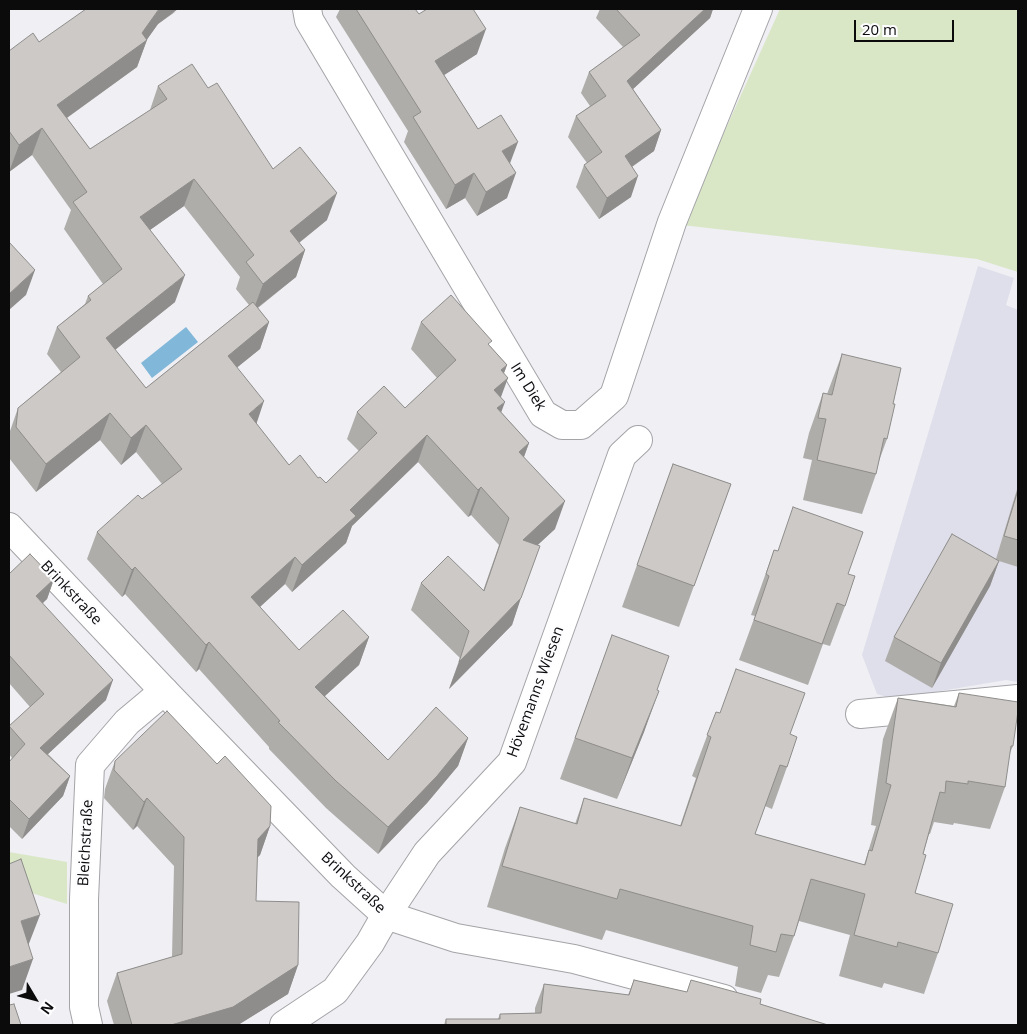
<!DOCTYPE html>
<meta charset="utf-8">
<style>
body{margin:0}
#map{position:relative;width:1027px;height:1034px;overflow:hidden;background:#efeff4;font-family:"Open Sans",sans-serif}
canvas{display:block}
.frame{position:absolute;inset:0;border:10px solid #0b0b0c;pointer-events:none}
.north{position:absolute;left:10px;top:974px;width:50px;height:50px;-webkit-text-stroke:4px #fdfdff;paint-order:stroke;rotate:127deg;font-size:14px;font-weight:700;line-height:20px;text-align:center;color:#0b0b0c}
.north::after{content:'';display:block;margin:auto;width:18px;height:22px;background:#0b0b0c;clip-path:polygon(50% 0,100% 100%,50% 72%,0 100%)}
.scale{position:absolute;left:854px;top:20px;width:100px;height:22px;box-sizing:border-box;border:2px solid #0b0b0c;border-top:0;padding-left:6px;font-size:15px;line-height:18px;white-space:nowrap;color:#0b0b0c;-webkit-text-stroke:4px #fdfdff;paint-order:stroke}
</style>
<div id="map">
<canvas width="1027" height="1034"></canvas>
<div class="frame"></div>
<div class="north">N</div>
<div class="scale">20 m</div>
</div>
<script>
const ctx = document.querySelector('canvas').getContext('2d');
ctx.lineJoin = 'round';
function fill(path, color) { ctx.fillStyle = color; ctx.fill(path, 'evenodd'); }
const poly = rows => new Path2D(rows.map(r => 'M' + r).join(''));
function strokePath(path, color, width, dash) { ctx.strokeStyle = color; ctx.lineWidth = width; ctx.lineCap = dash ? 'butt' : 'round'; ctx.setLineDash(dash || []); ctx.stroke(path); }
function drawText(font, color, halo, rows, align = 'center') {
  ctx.font = font + ' "Open Sans",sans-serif'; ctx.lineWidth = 4.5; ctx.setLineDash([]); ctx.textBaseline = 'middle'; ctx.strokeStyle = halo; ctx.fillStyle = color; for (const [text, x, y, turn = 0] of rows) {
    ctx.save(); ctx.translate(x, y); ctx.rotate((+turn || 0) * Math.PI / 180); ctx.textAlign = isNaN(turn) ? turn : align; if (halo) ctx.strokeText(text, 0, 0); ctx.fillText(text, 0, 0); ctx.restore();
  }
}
const built = poly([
 [978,266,1014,278,1006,305,1018,310,1018,682,1006,680,893,699,877,694,862,655]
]);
const green = poly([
 [780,9,1018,9,1018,272,977,259,682,225],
 [9,852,67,862,67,904,9,886]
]);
const water = poly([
 [186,327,198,342,152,378,141,363]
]);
const street = poly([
 [307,9,309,20,543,414,562,425,581,425,614,396,672,222,758,9],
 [860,714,1018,699],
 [386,915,427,853,512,762,622,455,638,440],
 [88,1025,84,1007,84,899,90,765,127,722,164,691]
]);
const secondary = poly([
 [9,527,164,691,343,876,386,915,456,938,574,959,724,999],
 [284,1025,335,991,370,943,386,915]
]);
const wall = poly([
 [340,9,415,9,419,14,477,54,444,75,478,129,510,163,507,198,477,216,465,198,446,209,404,142,408,131,336,17],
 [600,9,713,9,710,18,633,89,661,130,654,151,632,167,631,197,599,219,576,187,584,165,587,163,568,137,576,116,590,106,581,93,589,72,623,47,596,18],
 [175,12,158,24,147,39,137,67,67,118,90,149,150,110,158,86,208,88,273,169,327,220,299,243,305,250,296,277,258,308,269,322,260,349,237,367,256,424,289,465,318,478,326,483,359,451,347,439,357,412,405,408,437,378,411,349,421,322,490,346,507,365,504,373,501,397,501,412,529,443,524,457,555,529,537,545,512,625,449,689,460,658,411,610,421,583,483,591,499,545,471,515,468,517,418,462,352,526,346,543,292,592,285,584,260,607,299,650,369,637,359,665,325,696,388,760,468,738,458,766,427,803,378,854,326,808,269,749,269,747,199,669,196,672,125,594,122,597,87,559,97,532,162,484,136,452,121,465,100,440,36,492,9,458,9,434,18,408,61,372,47,354,57,327,85,304,88,296,103,284,64,229,71,210,32,155,9,172,9,51,39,42],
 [184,206,240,277,236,289,249,305,146,388,115,350,175,302,150,230],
 [842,354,887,439,879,461,876,474,862,514,803,500,812,460,803,458,809,433,823,393,827,394],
 [673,464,731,484,679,627,622,607],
 [1018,486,1018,567,999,561,990,586,932,688,885,661,894,637,996,559],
 [774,550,848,574,845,606,830,646,823,644,808,685,739,660,755,616,751,615],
 [9,574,54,579,47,599,42,603,106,700,48,754,70,776,63,796,22,839,9,826,9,762,12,758,9,754,9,727,30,707,9,683],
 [612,635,657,690,644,732,617,799,560,779],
 [959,693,1013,746,1009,755,1005,787,990,829,954,823,953,825,934,822,930,834,929,834,923,854,915,893,938,953,924,994,884,983,882,988,839,976,850,935,799,921,794,936,779,977,768,975,761,993,735,986,738,967,606,930,602,940,487,907,505,848,520,807,575,824,584,798,680,826,696,778,692,776,716,712,790,734,787,767,772,809,765,806,755,834,864,865,876,826,871,825,883,739,898,698,954,706],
 [115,761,270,826,260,855,257,857,256,901,298,965,288,994,238,1025,114,1025,107,1001,117,973,172,957,174,866,137,826,133,830,104,798,105,789],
 [634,980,687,992,760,1004,828,1025,444,1025,446,1019,498,1019,500,1014,535,1013,535,1008,544,984,628,995]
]);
const shadedWall = poly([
 [159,9,178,9,158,24,146,41,147,40,137,67,47,132,57,105,142,33],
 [705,9,713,9,710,18,619,102,627,81],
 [486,29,477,54,427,86,435,61],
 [42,128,32,155,9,172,19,145],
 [661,130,654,151,617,177,625,156],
 [518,142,509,166,502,151],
 [474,173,465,198,446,209,455,185],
 [516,173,507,198,477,216,486,192],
 [638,176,631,197,599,219,607,198],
 [194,179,184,206,130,244,140,217],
 [337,193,327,220,280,258,290,231],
 [305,250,296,277,253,311,263,284],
 [35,270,26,295,9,310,9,294],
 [185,275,175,302,96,365,106,338],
 [269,322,260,349,218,383,228,356],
 [507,365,499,386,508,378,498,405,485,417,501,370],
 [264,401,255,428,249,414],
 [505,402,495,429,497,408],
 [110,413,100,440,36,492,46,464],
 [146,425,136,452,121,465,131,438],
 [427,435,418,462,352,526,346,543,292,592,302,565,350,510],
 [529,443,519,470,519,452],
 [481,487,471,515,468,517,478,490],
 [565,501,555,529,513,568,523,540],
 [295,557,285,584,241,624,251,597],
 [999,561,990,586,932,688,941,663],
 [135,567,125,594,122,597,132,570],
 [54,579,47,599,29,617,36,596],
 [521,598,512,625,449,689,459,662],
 [369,637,359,665,305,714,315,687],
 [209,642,199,669,196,672,206,645],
 [113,680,106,700,33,768,40,748],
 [659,691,644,732,617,799,632,758],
 [468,738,458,766,427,803,378,854,388,827],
 [70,776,63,796,22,839,29,819],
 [147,798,137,826,133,830,144,802],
 [270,826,260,855,248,867,258,839],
 [40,915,28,946,21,921],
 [33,959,22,990,9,994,9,967],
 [298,965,288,994,238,1025,171,1025]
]);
const building = poly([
 [86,9,159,9,142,33,147,40,57,105,90,149,167,99,158,86,192,64,208,88,217,83,273,169,300,147,337,193,290,231,305,250,263,284,246,262,254,255,194,179,140,217,185,275,106,338,146,388,253,302,269,322,228,356,264,401,249,414,289,465,300,455,318,478,320,477,326,483,377,433,357,412,384,386,405,408,456,360,421,322,451,295,492,341,488,344,507,365,501,370,508,378,494,390,505,402,497,408,529,443,519,452,565,501,523,540,540,546,521,598,459,662,469,631,421,583,448,556,484,591,509,518,481,487,478,490,427,435,350,510,356,516,302,565,295,557,251,597,299,650,343,610,369,637,315,687,388,760,436,707,468,738,437,776,388,827,336,781,278,722,280,721,209,642,206,645,135,567,132,570,97,532,138,495,142,499,182,469,146,425,131,438,110,413,46,464,16,427,18,408,80,357,57,327,91,300,88,296,122,269,73,202,87,192,42,128,19,145,9,131,9,51,33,33,39,42,86,9],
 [356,9,415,9,419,14,427,9,473,9,486,29,435,61,478,129,501,115,518,142,502,151,516,173,486,192,474,173,455,185,413,117,421,112,356,9],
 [616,9,705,9,627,81,661,130,625,156,638,176,607,198,584,165,602,152,576,116,606,96,589,72,640,35,616,9],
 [9,242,35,270,9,294,9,242],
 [842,354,901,368,893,404,895,404,887,439,884,438,876,474,817,460,826,419,818,418,823,393,832,395,842,354],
 [673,464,731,484,694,586,637,565,673,464],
 [1018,490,1018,540,1004,536,1018,490],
 [793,507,863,532,848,574,855,576,845,606,837,603,822,644,754,620,769,576,766,574,774,550,778,551,793,507],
 [952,534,999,561,941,663,894,637,952,534],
 [30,554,54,579,36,596,113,680,40,748,70,776,29,819,9,799,9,762,25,744,9,726,44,694,9,655,9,574,30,554],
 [612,635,669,656,657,690,659,691,632,758,575,738,612,635],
 [736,669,805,693,790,734,797,737,787,767,780,765,755,834,865,865,869,850,872,851,891,785,886,783,898,698,956,707,959,693,1018,702,1018,711,1013,746,1011,746,1005,787,968,781,968,784,946,781,945,793,940,792,923,854,926,855,915,893,953,904,938,953,898,942,897,947,854,935,865,894,811,879,794,936,781,934,776,952,750,945,753,926,620,889,617,899,502,866,520,807,577,824,584,798,681,826,711,737,707,735,716,712,720,713,736,669],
 [167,711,217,764,225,756,271,806,270,826,258,839,256,901,299,902,298,965,233,1007,171,1025,132,1025,117,973,182,954,184,837,147,798,144,802,114,770,115,761,167,711],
 [21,859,40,915,21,921,33,959,9,967,9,864,21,859],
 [634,980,687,992,691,980,761,999,760,1004,828,1025,446,1025,446,1019,500,1019,500,1014,541,1013,544,984,629,995,634,980],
 [14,1004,21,1025,9,1025,9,1005,14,1004]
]);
const streetNames = [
 ["Im Diek",528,387,58],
 ["Brinkstraße",71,593,47],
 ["Hövemanns Wiesen",536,692,-70],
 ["Bleichstraße",86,843,-87],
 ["Brinkstraße",353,883,43]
];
fill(built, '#dedfea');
fill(green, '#d9e7c6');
fill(water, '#81b7d8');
strokePath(street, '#a4a4a8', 30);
strokePath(secondary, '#a4a4a8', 30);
strokePath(street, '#fff', 28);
strokePath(secondary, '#fff', 28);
fill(wall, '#afadaa');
fill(shadedWall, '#8f8d8b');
fill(building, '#ccc9c6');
strokePath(building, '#8f8d8b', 1);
drawText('15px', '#0b0b0c', '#fdfdff', streetNames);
</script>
